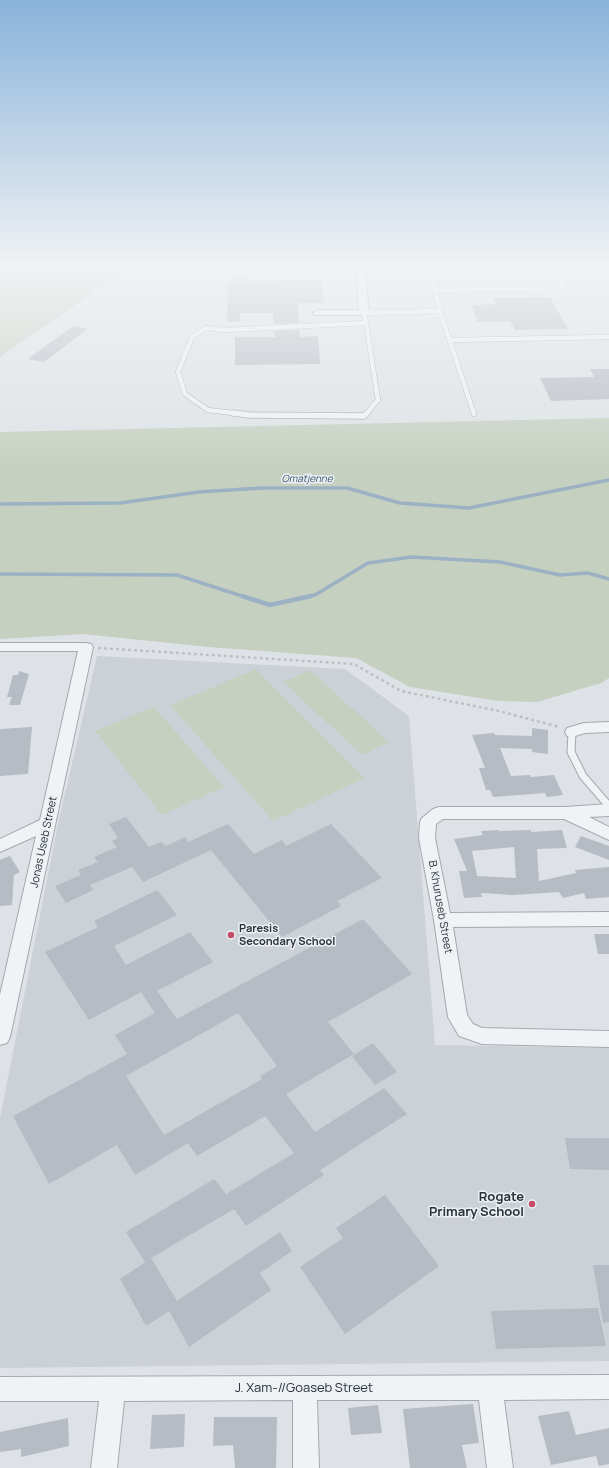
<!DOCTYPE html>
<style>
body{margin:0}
canvas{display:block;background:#dee2e6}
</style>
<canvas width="609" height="1468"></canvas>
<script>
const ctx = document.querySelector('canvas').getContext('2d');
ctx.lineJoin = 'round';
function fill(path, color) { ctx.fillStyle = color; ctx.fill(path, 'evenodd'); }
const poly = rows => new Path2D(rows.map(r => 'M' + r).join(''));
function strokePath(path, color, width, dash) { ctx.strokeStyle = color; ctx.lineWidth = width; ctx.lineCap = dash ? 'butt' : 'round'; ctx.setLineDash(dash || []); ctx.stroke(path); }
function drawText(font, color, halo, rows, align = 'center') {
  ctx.font = font + ' Manrope,sans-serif'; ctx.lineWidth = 3; ctx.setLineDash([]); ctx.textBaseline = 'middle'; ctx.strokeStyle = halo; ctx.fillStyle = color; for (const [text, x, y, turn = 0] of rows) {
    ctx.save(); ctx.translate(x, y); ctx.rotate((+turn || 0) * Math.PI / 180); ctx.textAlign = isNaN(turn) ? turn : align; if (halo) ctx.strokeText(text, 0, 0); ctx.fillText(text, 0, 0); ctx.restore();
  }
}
const built = poly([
 [97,656,345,669,409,716,435,1045,609,1048,609,1361,0,1368,0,1118,58,824]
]);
const green = poly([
 [0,267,129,267,0,356],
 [609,418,609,678,601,683,537,702,498,701,410,687,356,658,208,647,83,634,0,639,0,432],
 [256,669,365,778,273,821,170,705],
 [310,670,389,742,362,755,283,682],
 [154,707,224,787,162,815,95,731]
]);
const streamFar1 = poly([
 [0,504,120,503,199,492,261,488,347,488,400,503,469,508,609,480],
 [0,574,177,575,245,597],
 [306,597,315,595,368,563,412,557,500,562,560,575,588,573,609,579]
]);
const stream = poly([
 [242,596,270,605,311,596]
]);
const building = poly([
 [233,277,245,277,246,281,322,279,324,303,298,303,299,323,274,324,273,313,240,313,239,322,227,322,228,281,234,281],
 [550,297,568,329,515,330,510,321,478,322,471,305,496,304,493,298],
 [73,326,88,329,44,362,28,359],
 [299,330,300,337,318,336,320,364,235,365,235,337,275,337,274,331],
 [590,369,609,369,609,399,551,401,540,378,594,377],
 [19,671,29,674,20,705,9,705,12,697,7,697,13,675,18,675],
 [32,727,28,774,0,776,0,729],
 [532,728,548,730,548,754,532,752,532,749,500,748,511,776,530,775,531,777,554,775,563,795,547,797,545,793,493,797,490,790,486,790,479,768,485,768,472,735,494,733,495,735,532,736],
 [126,817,149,847,161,842,166,846,185,837,188,842,228,824,254,854,282,840,286,846,331,824,382,878,337,901,341,906,282,937,211,850,143,882,132,867,90,885,93,890,66,903,55,886,81,875,78,870,98,862,94,857,117,847,112,841,118,838,109,824],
 [499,830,499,831,531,830,531,832,562,830,567,848,537,849,539,881,576,873,575,870,609,867,609,897,586,899,584,893,563,898,559,892,513,895,481,893,482,897,464,898,459,871,467,871,454,839,483,835,481,831],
 [514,847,516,878,477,876,472,851],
 [581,836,609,846,609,860,575,847],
 [10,856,20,872,14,875,12,905,0,906,0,860],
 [157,890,177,915,114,946,126,965,190,932,213,962,157,991,177,1019,363,919,412,974,328,1022,354,1054,286,1094,315,1132,384,1088,407,1114,320,1170,324,1175,246,1226,234,1209,151,1258,177,1301,280,1232,292,1251,260,1273,271,1290,189,1347,169,1311,146,1326,120,1279,150,1259,145,1262,126,1232,214,1179,226,1194,294,1153,265,1116,197,1156,188,1143,135,1175,117,1145,49,1184,13,1116,127,1054,115,1035,155,1013,141,992,89,1020,45,952,98,927,94,921],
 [238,1013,277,1066,260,1076,262,1079,164,1135,126,1076],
 [594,934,609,934,609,954,598,954],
 [373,1043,397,1072,375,1085,352,1056],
 [565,1138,609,1138,609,1170,570,1169],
 [385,1195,439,1266,345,1334,300,1267,343,1238,336,1228],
 [593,1265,609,1265,609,1322,603,1323],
 [598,1308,606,1346,496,1349,491,1311],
 [473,1404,479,1443,462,1445,467,1468,410,1468,403,1409],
 [378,1405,382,1433,351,1435,348,1408],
 [569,1411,576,1435,609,1428,609,1464,599,1466,596,1456,551,1465,538,1416],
 [185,1414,184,1447,150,1449,152,1415],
 [214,1417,277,1417,276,1468,235,1468,233,1445,213,1446],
 [68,1418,69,1446,21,1457,21,1449,0,1452,0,1432]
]);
const pathFar1 = poly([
 [0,356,129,267]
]);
const path = poly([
 [98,648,354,664,401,691,499,711,559,727]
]);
const laneFar2 = poly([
 [429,267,440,311,474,414],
 [435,290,559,288,564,285,552,267],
 [366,323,364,313,440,311],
 [450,340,609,337],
 [241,414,208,410,185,394,178,372,192,337,206,328,225,330,366,323],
 [366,414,378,400,366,323]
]);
const laneFar1 = poly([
 [233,413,249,415,364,416,367,413]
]);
const lane = poly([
 [572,732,571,752,583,776,609,806]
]);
const street = poly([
 [356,267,364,267,369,313,367,315,315,315,313,313,318,310,359,310,356,267],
 [0,643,86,643,91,644,93,647,10,1037,7,1043,0,1045,0,995,36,836,0,852,0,839,40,820,78,651,0,651,0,643],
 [609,722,609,732,585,733,572,737,567,736,565,732,567,728,584,723,609,722],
 [609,804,609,816,589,817,609,827,609,840,564,819,443,819,436,824,435,838,450,913,609,912,609,926,453,927,467,1015,473,1024,482,1028,609,1031,609,1047,482,1044,459,1036,448,1017,434,920,419,838,420,822,422,818,433,809,439,807,565,807,609,804],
 [609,1375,609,1399,504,1400,513,1468,487,1468,479,1400,317,1400,319,1468,293,1468,293,1400,124,1401,117,1468,91,1468,99,1401,0,1401,0,1377,609,1375]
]);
const markers = [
 [231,935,4,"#c24c67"],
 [532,1204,4,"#c24c67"]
];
const farWaternames = [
 ["Omatjenne",307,479]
];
const streetNames = [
 ["Jonas Useb Street",44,842,-78],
 ["B. Khuruseb Street",440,907,80]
];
const poiNames = [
 ["Paresis",239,929],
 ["Secondary School",239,942]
];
const nearPoinames = [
 ["Rogate",524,1197],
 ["Primary School",524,1212]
];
const nearStreetnames = [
 ["J. Xam-//Goaseb Street",304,1388]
];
fill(built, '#ccd1d8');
fill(green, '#c5d0c0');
strokePath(streamFar1, '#9cb2c4', 3.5);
strokePath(stream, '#9cb2c4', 4.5);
fill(building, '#b6bcc3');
strokePath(laneFar2, '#a4a9b0', 5.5);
strokePath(laneFar1, '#a4a9b0', 7);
strokePath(lane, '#a4a9b0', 9);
strokePath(street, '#a4a9b0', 2);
strokePath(pathFar1, '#bcc0c5', 1.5, [2, 2]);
strokePath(path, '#bcc0c5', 2.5, [3, 3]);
strokePath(laneFar2, '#f0f2f5', 4.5);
strokePath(laneFar1, '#f0f2f5', 5.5);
strokePath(lane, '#f0f2f5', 7);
fill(street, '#f0f2f5');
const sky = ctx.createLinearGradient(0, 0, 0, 473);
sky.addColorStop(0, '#89b3da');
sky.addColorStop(0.56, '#f0f2f4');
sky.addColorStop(1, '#f0f2f400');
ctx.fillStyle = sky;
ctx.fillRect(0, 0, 609, 473);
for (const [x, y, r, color] of markers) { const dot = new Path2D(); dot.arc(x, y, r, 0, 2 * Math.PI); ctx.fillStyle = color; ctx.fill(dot); strokePath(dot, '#edf1f4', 1.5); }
drawText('italic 10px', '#36526c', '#edf1f4', farWaternames);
drawText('11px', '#29313c', '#edf1f4', streetNames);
drawText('bold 11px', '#29313c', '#edf1f4', poiNames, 'left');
drawText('bold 13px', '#29313c', '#edf1f4', nearPoinames, 'right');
drawText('13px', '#29313c', '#edf1f4', nearStreetnames);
</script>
